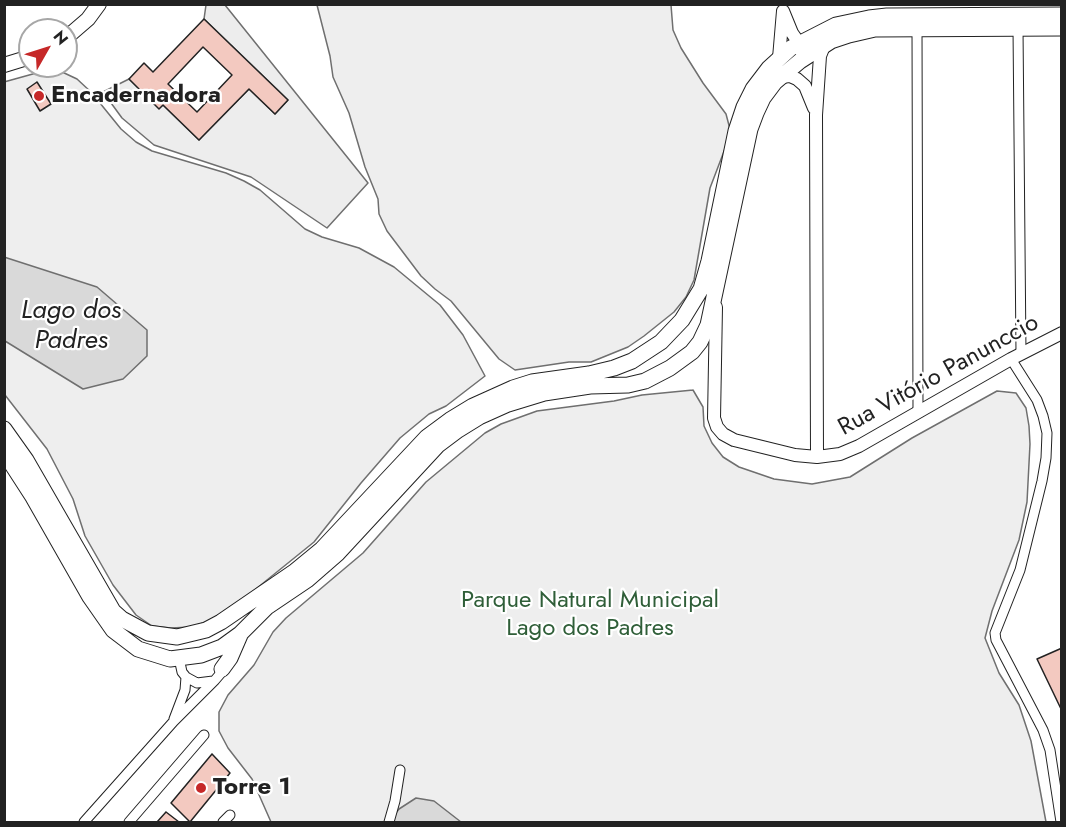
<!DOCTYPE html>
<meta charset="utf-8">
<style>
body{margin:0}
#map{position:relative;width:1066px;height:827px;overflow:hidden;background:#fff;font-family:Jost,sans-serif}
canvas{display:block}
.frame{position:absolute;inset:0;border:6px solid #222;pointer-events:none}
.north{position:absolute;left:18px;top:18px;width:60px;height:60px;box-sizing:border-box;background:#fff;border:2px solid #a7a7a7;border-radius:50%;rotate:51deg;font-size:16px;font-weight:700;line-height:24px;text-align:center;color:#222}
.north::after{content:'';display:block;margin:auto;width:21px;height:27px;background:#c62828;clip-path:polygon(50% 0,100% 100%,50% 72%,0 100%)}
</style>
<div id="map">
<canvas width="1066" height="827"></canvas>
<div class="frame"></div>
<div class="north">N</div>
</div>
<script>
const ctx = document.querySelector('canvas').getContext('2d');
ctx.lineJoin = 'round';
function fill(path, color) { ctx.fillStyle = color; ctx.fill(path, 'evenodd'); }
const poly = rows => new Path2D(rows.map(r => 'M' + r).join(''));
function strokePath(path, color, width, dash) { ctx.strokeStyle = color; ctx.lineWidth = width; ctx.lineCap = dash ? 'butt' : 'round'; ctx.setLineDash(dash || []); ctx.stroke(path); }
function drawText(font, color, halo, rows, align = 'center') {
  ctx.font = font + ' Jost,sans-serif'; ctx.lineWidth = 4.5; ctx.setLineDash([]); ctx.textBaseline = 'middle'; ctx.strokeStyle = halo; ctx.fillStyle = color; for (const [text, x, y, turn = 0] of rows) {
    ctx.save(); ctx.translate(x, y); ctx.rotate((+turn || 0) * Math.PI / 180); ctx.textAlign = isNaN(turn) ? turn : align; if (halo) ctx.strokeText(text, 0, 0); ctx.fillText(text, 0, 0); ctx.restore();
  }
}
const green = poly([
 [317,5,671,5,673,30,681,48,703,83,726,114,731,133,710,188,694,280,686,297,674,312,644,336,628,347,591,362,569,362,515,370,499,359,451,301,435,289,421,276,387,231,379,214,378,199,365,167,349,113,333,77,330,56,317,5],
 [60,71,77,79,91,92,121,129,136,142,152,151,226,173,244,181,260,190,305,229,322,237,359,248,394,267,440,305,463,335,485,376,446,406,429,414,400,438,361,483,314,542,241,601,209,621,191,627,171,628,152,626,136,615,113,585,85,536,73,499,47,449,5,395,4,82,40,72,60,71],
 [693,390,703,407,704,426,712,443,723,457,739,467,774,479,812,484,850,477,912,438,997,391,1016,393,1026,408,1029,426,1030,444,1027,502,1019,540,992,611,985,638,999,673,1019,705,1031,741,1046,822,271,822,252,779,228,748,219,731,219,712,228,695,254,665,273,632,286,618,363,553,426,482,485,433,501,424,537,411,614,401,642,395,693,390]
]);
const parking = poly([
 [206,5,225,5,368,183,327,228,251,177,154,145,122,118,103,92,129,79,159,108,163,105,199,140,249,89,275,114,288,100,204,19,206,5]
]);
const water = poly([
 [4,257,97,287,147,330,147,356,123,379,83,389,5,341,4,257],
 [416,798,434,801,461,822,389,822,399,809,416,798]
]);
const building = poly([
 [204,19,288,100,275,114,249,89,199,140,163,105,159,109,129,79,144,63,153,72,204,19],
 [203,47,232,75,197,112,168,84,203,47],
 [37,82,51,104,40,111,27,89,37,82],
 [1062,648,1062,711,1037,659,1062,648],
 [212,754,230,773,190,822,171,803,212,754],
 [166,812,179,822,157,822,166,812]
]);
const minor = poly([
 [1018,28,1021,353],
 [917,29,918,412],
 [1011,359,1037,400,1043,416,1047,433,1046,458,1042,481,1020,570,995,633,996,640,1043,730,1050,750,1061,822],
 [179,658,182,672,186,677,197,683,213,681],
 [174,719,185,690,186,677],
 [84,822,174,721,215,680,221,673,222,665],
 [129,822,204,735],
 [223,822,230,815],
 [389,822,395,801,400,770]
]);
const tertiary = poly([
 [783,11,792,33,799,43,801,51],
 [779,58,783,11],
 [781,77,790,76,797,79,805,86,814,108],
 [716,307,714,418,717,427,723,434,734,440,795,455,817,457,840,454,859,446,1011,359,1062,333],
 [817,457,816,115,820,56,824,46]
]);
const secondary = poly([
 [66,38,88,19,99,4],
 [4,65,30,57]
]);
const primary = poly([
 [4,429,26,460,113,611,122,619,148,633,177,637,206,630,221,622,294,572,322,549,427,437,450,420,473,406,513,388,532,382,589,374,614,368,632,361,661,342,682,320,701,289,709,261,736,131,744,107,753,89,769,68,791,48,836,25,869,18,887,16,1062,15],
 [4,452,33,497,90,597,113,630,138,649,170,659,201,655,222,647,240,634,267,607,307,580,338,553,438,445,458,430,479,417,508,404,544,393,590,386,628,385,645,381,670,368,692,352,700,342,708,325,750,129,756,113,763,98,775,82,800,61,831,41,849,35,875,29,1062,28],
 [222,669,230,658,240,635]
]);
const markers = [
 [39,96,6,"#c62828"],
 [201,788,6,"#c62828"]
];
const poiNames = [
 ["Encadernadora",51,96],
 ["Torre 1",213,788]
];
const streetNames = [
 ["Rua Vitório Panunccio",939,376,-29]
];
const parkNames = [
 ["Parque Natural Municipal",590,601],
 ["Lago dos Padres",590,629]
];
const waterNames = [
 ["Lago dos",71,312],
 ["Padres",71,342]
];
fill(green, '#eee');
strokePath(green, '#6f6f6f', 1.5);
fill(parking, '#ededed');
strokePath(parking, '#6f6f6f', 1.5);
fill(water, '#d9d9d9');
strokePath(water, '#6f6f6f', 1.5);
fill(building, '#f3c9c0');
strokePath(building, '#222', 1.5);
strokePath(minor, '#222', 11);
strokePath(tertiary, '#222', 14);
strokePath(secondary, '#222', 16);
strokePath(primary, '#222', 17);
strokePath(minor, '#fff', 9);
strokePath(tertiary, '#fff', 12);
strokePath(secondary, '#fff', 14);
strokePath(primary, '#fff', 15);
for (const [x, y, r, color] of markers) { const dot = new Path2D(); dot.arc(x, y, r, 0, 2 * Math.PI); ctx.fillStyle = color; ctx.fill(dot); strokePath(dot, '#fff', 2); }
drawText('bold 24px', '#222', '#fff', poiNames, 'left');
drawText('24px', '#222', '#fff', streetNames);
drawText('24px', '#2f5e38', '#fff', parkNames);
drawText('italic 26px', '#222', '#fff', waterNames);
</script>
